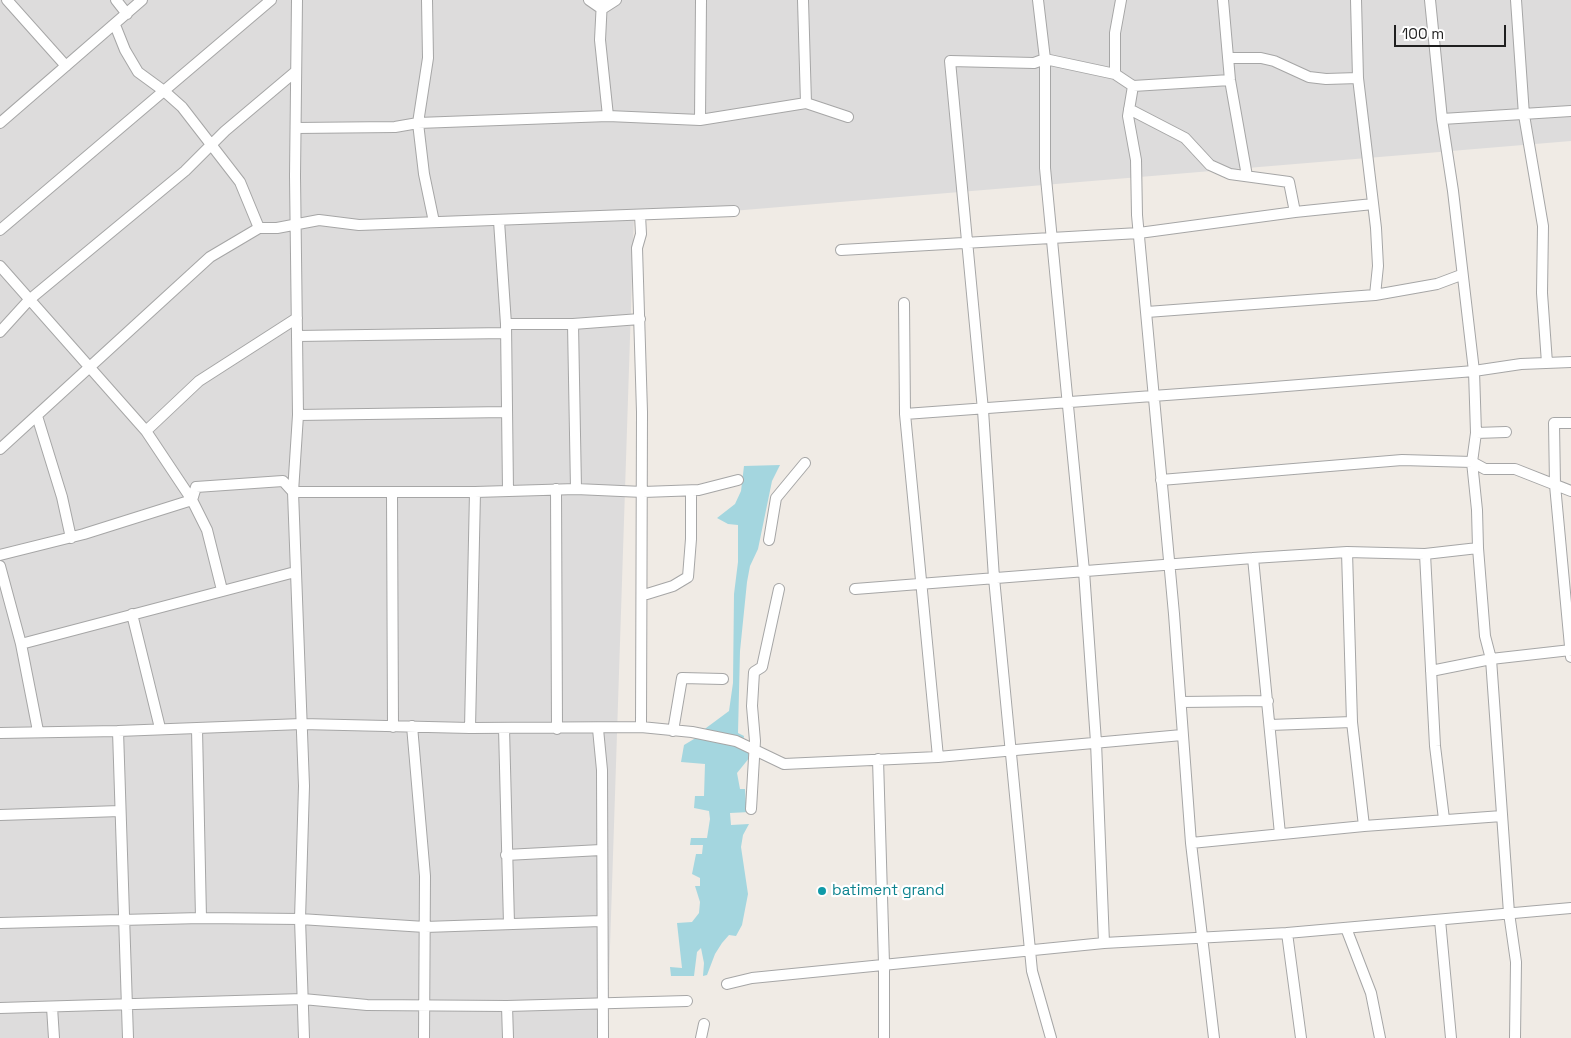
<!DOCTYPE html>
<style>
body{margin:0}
#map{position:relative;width:1571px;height:1038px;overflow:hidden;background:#f0ebe5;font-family:"Space Grotesk",sans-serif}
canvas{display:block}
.scale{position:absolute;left:1394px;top:25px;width:112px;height:22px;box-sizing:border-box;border:2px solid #1f1f1f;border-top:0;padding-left:6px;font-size:15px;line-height:18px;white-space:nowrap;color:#1f1f1f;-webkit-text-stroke:4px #fff;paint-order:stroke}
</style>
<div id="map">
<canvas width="1571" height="1038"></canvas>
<div class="scale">100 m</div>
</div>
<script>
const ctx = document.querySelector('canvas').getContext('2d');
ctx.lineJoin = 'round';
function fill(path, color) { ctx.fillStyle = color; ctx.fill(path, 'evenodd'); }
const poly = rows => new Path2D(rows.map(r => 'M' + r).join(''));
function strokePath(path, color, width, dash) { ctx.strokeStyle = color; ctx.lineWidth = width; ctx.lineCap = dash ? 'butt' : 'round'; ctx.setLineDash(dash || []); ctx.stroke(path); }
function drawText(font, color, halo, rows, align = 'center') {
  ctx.font = font + ' "Space Grotesk",sans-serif'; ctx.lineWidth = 4.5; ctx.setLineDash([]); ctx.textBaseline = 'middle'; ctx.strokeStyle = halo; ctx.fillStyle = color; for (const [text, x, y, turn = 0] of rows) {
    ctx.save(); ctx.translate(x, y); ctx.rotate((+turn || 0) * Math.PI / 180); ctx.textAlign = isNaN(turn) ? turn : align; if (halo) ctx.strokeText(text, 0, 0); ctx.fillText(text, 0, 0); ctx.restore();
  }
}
const residential = poly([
 [0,0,1571,0,1571,141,720,212,634,216,607,1038,0,1038]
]);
const water = poly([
 [780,465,772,481,758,549,750,566,747,582,740,651,738,733,744,736,743,742,702,731,729,711,733,683,734,594,738,562,738,525,728,524,717,518,735,504,741,491,744,466],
 [699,736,728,740,747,749,750,757,737,773,740,789,745,789,746,803,750,812,730,813,731,825,749,824,743,835,741,847,748,894,742,925,736,936,729,935,722,943,715,954,707,975,703,976,704,963,701,948,697,952,694,976,671,976,670,967,682,968,677,923,692,922,699,913,700,902,695,886,700,886,700,878,692,874,696,854,702,854,703,845,690,845,691,838,707,838,710,819,709,811,694,808,695,796,704,796,705,764,681,762,684,745]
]);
const minor = poly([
 [7,0,66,66],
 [116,0,127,14],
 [297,0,295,176,298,415,293,492,304,786,300,919,304,1038],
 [427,0,428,58,418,123,424,174,434,222],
 [589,0,602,9,616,0],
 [602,0,600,40,608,116],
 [803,0,806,103],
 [1038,0,1045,59,1034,63,950,61,983,410,994,578,1032,971,1051,1038],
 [1121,0,1115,33,1115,74,1133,86,1230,80],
 [1223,0,1230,80,1247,176],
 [1356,0,1358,78,1376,228,1378,266,1375,295],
 [1430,0,1442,119,1453,191,1474,371,1476,433,1472,462,1477,510,1478,548,1485,636,1491,659,1509,913,1516,962,1515,1038],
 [1516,0,1524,115,1543,226,1542,293,1547,363],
 [115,25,125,50,138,72,164,91,182,107,240,182,259,228],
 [1229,58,1261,58,1274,61,1309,77,1326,79,1358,78],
 [1133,86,1128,116,1136,160,1137,215,1174,614,1191,843,1214,1038],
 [1129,109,1185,138,1210,165,1230,174,1289,182,1295,212],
 [1442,119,1571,111],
 [700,120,701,0],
 [0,123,142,0],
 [296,128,395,127,418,123,608,116,700,120,806,103,848,117],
 [640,215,641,234,637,248,642,412,641,727],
 [499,221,506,324,508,491],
 [0,230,271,0],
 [841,250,1139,233,1295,212,1373,204],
 [0,266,146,431,192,500,207,530,222,590],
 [904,303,905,414,938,757],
 [1147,312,1375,295,1437,284,1461,275],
 [506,324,573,324,640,319],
 [573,324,576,489],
 [0,332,29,300,185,171,225,131,295,72],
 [297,336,506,333],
 [905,414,1249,389,1474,371,1521,364,1571,362],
 [298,415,506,412],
 [37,416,62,497,71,538],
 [1571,423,1554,423,1555,485,1571,657],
 [146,431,199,381,297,318],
 [1476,433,1506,432],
 [0,449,210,257,259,228,277,228,319,220,359,225,734,211],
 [1161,480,1402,460,1472,462,1485,469,1515,469,1571,491],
 [556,489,557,729],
 [392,492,393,727],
 [769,540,776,498,805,463],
 [1347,552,1352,722,1364,826],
 [1425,554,1435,746,1444,819],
 [0,555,84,534,192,500,196,487,283,481,293,492,475,492,576,489,643,492,699,490,738,480],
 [1253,558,1280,834],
 [0,566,21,644,38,731],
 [855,589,1253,558,1347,552,1425,554,1478,548],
 [647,594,673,586,688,577,691,539,691,491],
 [132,614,160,728],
 [21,644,295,572],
 [1431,671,1491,659,1571,650],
 [1181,702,1268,701],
 [1270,725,1352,722],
 [412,726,425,876,424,1038],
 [470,728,475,492],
 [504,728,509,924],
 [197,729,201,918],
 [598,729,602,770,603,1038],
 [118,731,128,1038],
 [673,731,682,678,723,679],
 [0,733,118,731,302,724,470,728,641,727,692,732,736,741,784,764,938,757,1182,735],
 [878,759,884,964,884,1038],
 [751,809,755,741,752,706,754,672,762,667,779,589],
 [0,815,120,811],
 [1191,843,1364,826,1502,816],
 [506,855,601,850],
 [1440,920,1451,1038],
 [0,923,201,918,300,919,425,927,601,921],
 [1346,928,1371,993,1380,1038],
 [1287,933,1301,1038],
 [1104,943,1096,742,1084,571,1045,168,1045,59,1115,74],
 [727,984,752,978,1104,943,1287,933,1571,908],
 [507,1006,508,1038],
 [52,1007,54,1038],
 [0,1008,303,999,367,1005,507,1006,687,1001],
 [701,1038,704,1024]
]);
const markers = [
 [822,891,5,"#0f9aa8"]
];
const cultureNames = [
 ["batiment grand",832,891]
];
fill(residential, '#dddcdc');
fill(water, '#a4d6df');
strokePath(minor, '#a6a6a6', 12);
strokePath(minor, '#fff', 10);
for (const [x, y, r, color] of markers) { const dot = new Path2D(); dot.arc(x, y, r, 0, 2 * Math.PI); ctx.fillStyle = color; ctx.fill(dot); strokePath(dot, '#fff', 2); }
drawText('15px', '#0d838f', '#fff', cultureNames, 'left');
</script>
